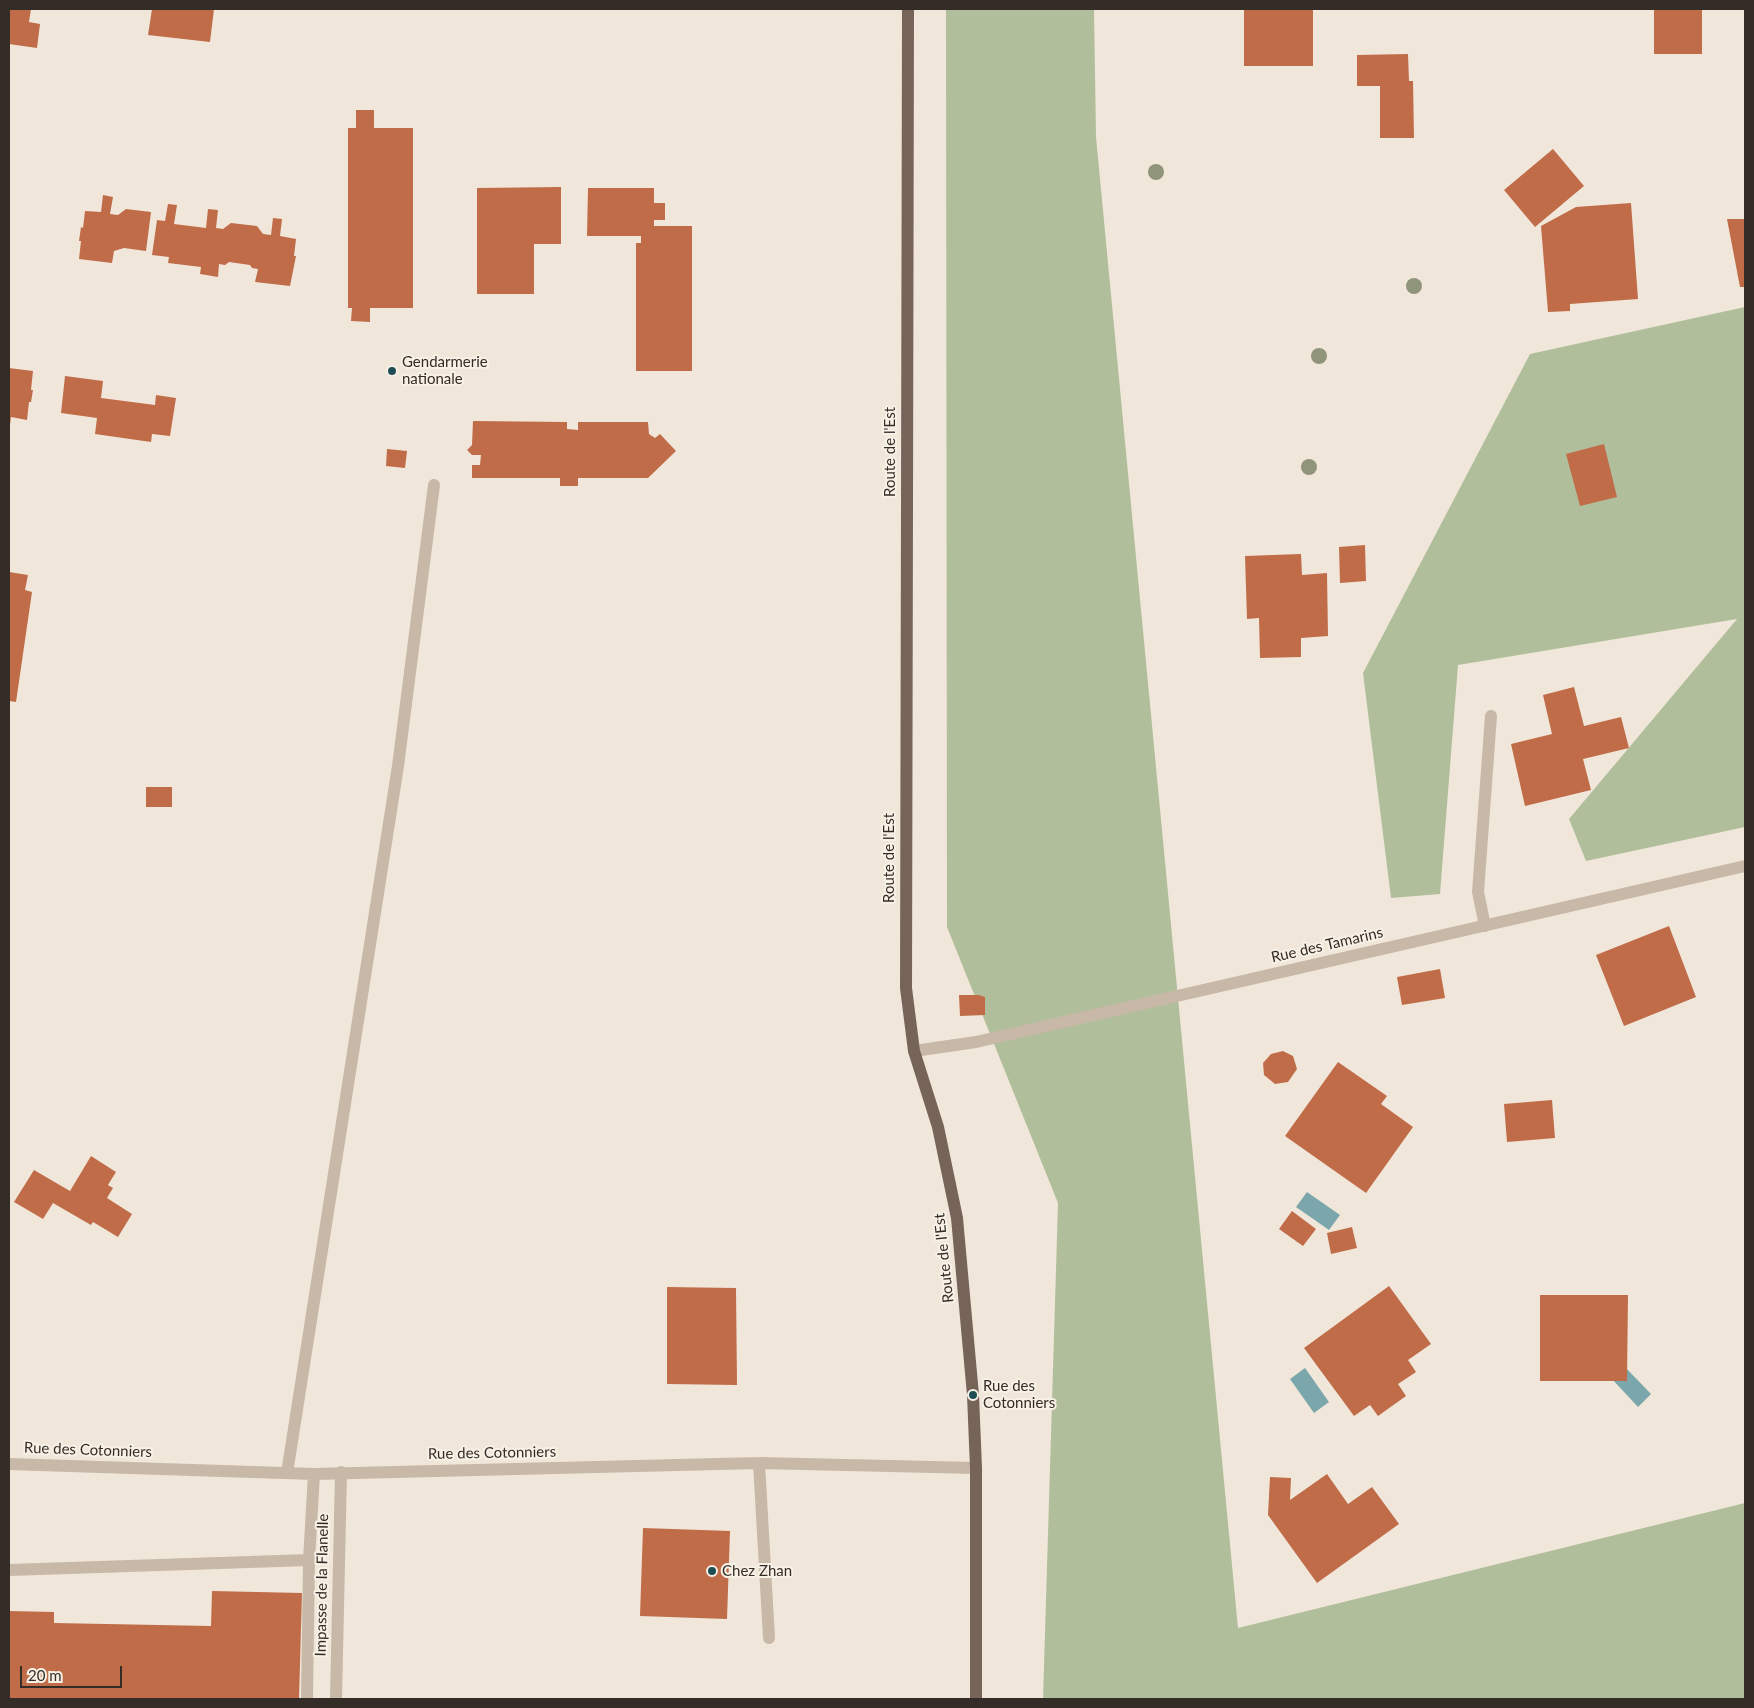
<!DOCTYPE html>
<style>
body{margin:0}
#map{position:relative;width:1754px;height:1708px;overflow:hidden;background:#f0e7da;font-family:Lato,sans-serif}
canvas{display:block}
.frame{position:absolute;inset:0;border:10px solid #342c27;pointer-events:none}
.scale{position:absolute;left:20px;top:1666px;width:102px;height:22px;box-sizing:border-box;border:2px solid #342c27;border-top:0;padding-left:6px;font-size:15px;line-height:18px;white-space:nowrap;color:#342c27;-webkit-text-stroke:4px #f8f1e6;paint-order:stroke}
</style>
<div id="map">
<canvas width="1754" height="1708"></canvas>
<div class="frame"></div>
<div class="scale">20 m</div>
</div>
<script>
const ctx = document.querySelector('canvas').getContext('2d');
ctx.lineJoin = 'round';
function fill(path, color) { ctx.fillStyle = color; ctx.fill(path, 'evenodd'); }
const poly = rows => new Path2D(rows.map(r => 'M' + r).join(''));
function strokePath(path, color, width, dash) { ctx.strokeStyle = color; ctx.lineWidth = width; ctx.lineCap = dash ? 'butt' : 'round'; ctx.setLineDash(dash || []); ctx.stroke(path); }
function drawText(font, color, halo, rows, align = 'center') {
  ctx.font = font + ' Lato,sans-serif'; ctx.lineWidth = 4; ctx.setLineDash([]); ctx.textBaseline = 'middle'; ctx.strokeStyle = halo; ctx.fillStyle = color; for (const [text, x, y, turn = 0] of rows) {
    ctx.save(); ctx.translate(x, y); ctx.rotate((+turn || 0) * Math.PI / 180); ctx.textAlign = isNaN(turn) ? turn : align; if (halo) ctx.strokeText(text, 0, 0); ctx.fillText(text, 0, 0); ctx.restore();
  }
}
const green = poly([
 [946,9,1094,9,1096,137,1238,1628,1745,1503,1745,1699,1043,1699,1058,1203,947,927],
 [1745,307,1745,827,1586,861,1569,819,1737,619,1458,665,1440,894,1391,898,1363,673,1530,354]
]);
const water = poly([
 [1307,1192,1340,1215,1329,1230,1296,1207],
 [1625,1367,1651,1394,1638,1407,1612,1379],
 [1305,1368,1329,1402,1314,1413,1290,1379]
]);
const building = poly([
 [9,9,31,9,29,22,40,24,37,48,9,44],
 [152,9,214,9,210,42,148,35],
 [1244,9,1313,9,1313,66,1244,66],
 [1654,9,1702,9,1702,54,1654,54],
 [1408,54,1409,81,1413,81,1414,138,1380,138,1380,86,1357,86,1357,55],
 [356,110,374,110,374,128,413,128,413,308,370,308,370,322,351,321,352,308,348,308,348,128,356,128],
 [1553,149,1584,186,1535,227,1504,190],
 [561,187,561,244,534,244,534,294,477,294,477,188],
 [588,188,654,188,654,203,665,203,665,220,654,220,654,226,692,226,692,371,636,371,636,243,641,243,641,236,587,236],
 [103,195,113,197,110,214,118,215,126,209,151,212,146,251,124,248,114,251,112,263,79,259,81,241,79,241,81,227,83,228,85,211,101,212],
 [1631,203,1638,299,1570,304,1570,311,1548,312,1541,226,1576,207],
 [168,204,177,205,174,224,206,228,208,209,218,210,216,228,223,229,231,223,257,226,263,234,271,235,273,218,282,219,280,236,296,239,294,256,296,256,290,286,255,282,258,269,252,268,250,265,229,262,225,265,219,264,218,277,200,274,201,267,168,263,169,257,152,255,157,220,165,221],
 [1727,219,1745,219,1745,287,1740,287],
 [9,368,33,371,31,390,33,390,31,402,29,402,27,420,11,417,10,425],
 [65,376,103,381,101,398,155,405,156,395,176,398,170,436,152,434,151,442,95,434,97,418,61,413],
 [473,421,567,422,567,429,578,430,578,422,648,422,649,434,655,438,660,434,676,451,648,478,578,478,578,486,560,486,560,478,472,478,472,465,480,465,481,455,472,455,467,450,472,445],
 [1604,444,1617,497,1580,506,1566,454],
 [387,449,407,451,405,468,386,466],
 [1365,545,1366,581,1340,583,1339,547],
 [1301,554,1302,575,1327,573,1328,636,1301,638,1301,657,1260,658,1259,618,1247,619,1245,556],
 [9,572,28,575,25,590,32,592,16,702,9,701],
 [1574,687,1584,726,1621,717,1629,748,1583,759,1591,790,1525,806,1511,744,1552,734,1543,695],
 [146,787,172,787,172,807,146,807],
 [1669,926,1696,997,1624,1026,1596,955],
 [1440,969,1445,998,1402,1005,1397,977],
 [959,995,979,995,985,997,985,1015,960,1016],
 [1283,1051,1293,1056,1297,1069,1288,1082,1275,1084,1264,1075,1263,1063,1271,1054],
 [1338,1062,1387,1096,1381,1104,1413,1127,1366,1193,1285,1136],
 [1552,1100,1555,1138,1507,1142,1504,1104],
 [91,1156,116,1172,108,1185,113,1188,107,1198,132,1214,118,1237,93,1222,91,1225,53,1203,43,1219,14,1202,34,1170,70,1191],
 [1292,1211,1316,1229,1303,1246,1279,1229],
 [1352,1227,1357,1248,1331,1254,1327,1233],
 [1389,1286,1431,1344,1408,1360,1416,1372,1398,1384,1406,1396,1378,1416,1370,1405,1354,1416,1304,1348],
 [667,1287,736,1288,737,1385,667,1384],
 [1540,1295,1628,1295,1627,1381,1540,1381],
 [1327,1474,1348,1504,1372,1487,1399,1524,1317,1583,1268,1515,1270,1477,1291,1478,1290,1500],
 [643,1528,730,1531,727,1619,640,1616],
 [212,1591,302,1593,299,1699,9,1699,9,1611,54,1612,54,1623,211,1626]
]);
const minor = poly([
 [1485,926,1478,892,1491,716],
 [914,1051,976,1042,1745,866],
 [759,1463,769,1638],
 [9,1464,314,1474,759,1463,976,1468],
 [287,1473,398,766,434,485],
 [9,1570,309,1560],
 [307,1699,309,1560,314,1474],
 [336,1699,341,1472]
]);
const major = poly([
 [908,9,906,988,914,1051,938,1127,957,1218,973,1395,976,1468,976,1699]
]);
const trees = [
 [1156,172],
 [1414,286],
 [1319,356],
 [1309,467]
];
const markers = [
 [392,371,5,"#1f4d54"],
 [973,1395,5,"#1f4d54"],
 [712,1571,5,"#1f4d54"]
];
const poiNames = [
 ["Gendarmerie",402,362],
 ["nationale",402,379],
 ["Rue des",983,1386],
 ["Cotonniers",983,1403],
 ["Chez Zhan",722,1571]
];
const streetNames = [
 ["Route de l'Est",890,452,-90],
 ["Route de l'Est",889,858,-90],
 ["Rue des Tamarins",1327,945,-13],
 ["Route de l'Est",944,1258,-96],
 ["Rue des Cotonniers",88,1450,2],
 ["Rue des Cotonniers",492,1453,-1],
 ["Impasse de la Flanelle",322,1585,-89]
];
fill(green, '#b1be9b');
fill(water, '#7ba7ac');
fill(building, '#c06c48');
strokePath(minor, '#c8b8a7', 12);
strokePath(major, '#766459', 12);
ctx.fillStyle = '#90947a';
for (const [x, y] of trees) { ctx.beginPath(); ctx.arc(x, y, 8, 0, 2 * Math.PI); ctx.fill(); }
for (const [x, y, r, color] of markers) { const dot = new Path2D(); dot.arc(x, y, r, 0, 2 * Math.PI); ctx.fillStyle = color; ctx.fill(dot); strokePath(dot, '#f8f1e6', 2); }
drawText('15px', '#342c27', '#f8f1e6', poiNames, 'left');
drawText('15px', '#342c27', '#f8f1e6', streetNames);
</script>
